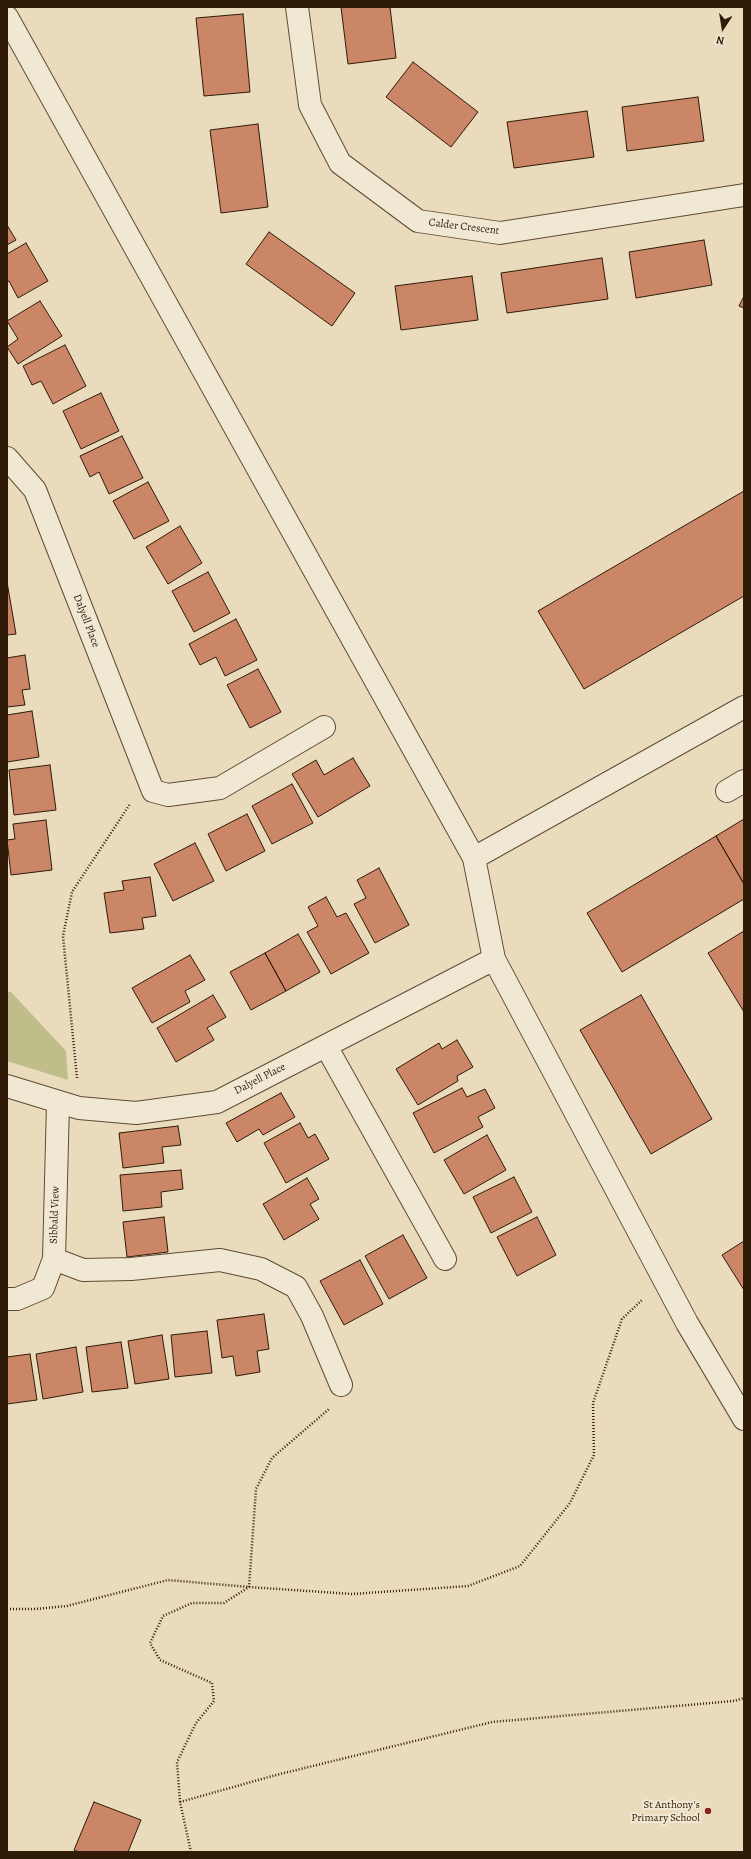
<!DOCTYPE html>
<style>
body{margin:0}
#map{position:relative;width:751px;height:1859px;overflow:hidden;background:#e9dbbc;font-family:Alegreya,serif}
canvas{display:block}
.frame{position:absolute;inset:0;border:8px solid #2f1b08;pointer-events:none}
.north{position:absolute;left:703px;top:8px;width:40px;height:40px;-webkit-text-stroke:3px #f1e8d3;paint-order:stroke;rotate:192deg;font-size:11px;font-weight:700;line-height:16px;text-align:center;color:#2f1b08}
.north::after{content:'';display:block;margin:auto;width:14px;height:18px;background:#2f1b08;clip-path:polygon(50% 0,100% 100%,50% 72%,0 100%)}
</style>
<div id="map">
<canvas width="751" height="1859"></canvas>
<div class="frame"></div>
<div class="north">N</div>
</div>
<script>
const ctx = document.querySelector('canvas').getContext('2d');
ctx.lineJoin = 'round';
function fill(path, color) { ctx.fillStyle = color; ctx.fill(path, 'evenodd'); }
const poly = rows => new Path2D(rows.map(r => 'M' + r).join(''));
function strokePath(path, color, width, dash) { ctx.strokeStyle = color; ctx.lineWidth = width; ctx.lineCap = dash ? 'butt' : 'round'; ctx.setLineDash(dash || []); ctx.stroke(path); }
function drawText(font, color, halo, rows, align = 'center') {
  ctx.font = font + ' Alegreya,serif'; ctx.lineWidth = 4; ctx.setLineDash([]); ctx.textBaseline = 'middle'; ctx.strokeStyle = halo; ctx.fillStyle = color; for (const [text, x, y, turn = 0] of rows) {
    ctx.save(); ctx.translate(x, y); ctx.rotate((+turn || 0) * Math.PI / 180); ctx.textAlign = isNaN(turn) ? turn : align; if (halo) ctx.strokeText(text, 0, 0); ctx.fillText(text, 0, 0); ctx.restore();
  }
}
const green = poly([
 [7,992,11,992,66,1051,68,1080,7,1061]
]);
const building = poly([
 [341,7,390,7,396,58,348,64,341,7],
 [243,14,250,92,204,96,196,18,243,14],
 [413,62,478,112,451,147,386,97,413,62],
 [698,97,704,141,627,151,622,107,698,97],
 [587,111,594,157,514,168,507,122,587,111],
 [258,124,268,207,221,213,210,130,258,124],
 [7,225,16,240,7,245,7,225],
 [269,232,355,293,332,326,246,264,269,232],
 [704,240,712,285,636,298,629,252,704,240],
 [26,243,48,281,18,298,9,281,7,282,7,254,26,243],
 [602,258,608,299,507,313,501,273,602,258],
 [472,276,478,320,401,330,395,286,472,276],
 [744,296,744,308,739,306,744,296],
 [40,301,62,336,18,364,7,347,18,339,7,321,40,301],
 [65,345,86,386,53,404,41,381,32,385,23,366,65,345],
 [101,393,119,431,81,449,63,411,101,393],
 [122,436,143,478,109,494,99,472,90,477,80,456,122,436],
 [148,482,169,521,134,539,113,501,148,482],
 [744,491,744,596,584,689,538,611,744,491],
 [180,526,202,563,168,584,146,547,180,526],
 [208,572,230,613,194,632,172,591,208,572],
 [7,582,16,634,7,635,7,582],
 [236,619,257,660,225,676,216,657,200,665,189,644,236,619],
 [25,655,30,689,22,690,25,705,7,707,7,658,25,655],
 [258,669,281,712,250,728,227,685,258,669],
 [32,711,39,757,7,762,7,715,32,711],
 [353,758,370,786,318,817,292,774,316,760,324,775,353,758],
 [50,765,56,810,14,815,9,770,50,765],
 [292,784,313,823,272,844,252,806,292,784],
 [247,814,265,851,226,871,208,834,247,814],
 [744,819,744,884,716,836,744,819],
 [46,820,52,870,11,875,7,840,15,839,13,824,46,820],
 [716,836,744,884,744,899,622,972,587,913,716,836],
 [195,843,214,881,173,901,154,864,195,843],
 [379,868,409,925,375,943,354,904,366,898,357,880,379,868],
 [150,877,156,916,142,918,144,929,110,933,104,893,124,890,122,881,150,877],
 [326,897,337,917,346,913,369,953,331,974,307,932,318,926,308,907,326,897],
 [744,931,744,1012,708,953,744,931],
 [298,934,320,972,286,991,265,953,298,934],
 [265,953,286,991,251,1010,230,972,265,953],
 [190,955,205,980,185,991,190,1002,152,1023,132,988,190,955],
 [213,995,226,1017,207,1028,214,1040,176,1062,157,1028,213,995],
 [641,995,712,1119,651,1154,580,1030,641,995],
 [457,1040,473,1067,457,1076,458,1081,418,1105,396,1069,439,1043,442,1049,457,1040],
 [462,1088,467,1097,485,1089,495,1108,478,1117,483,1127,434,1153,413,1113,462,1088],
 [281,1093,295,1117,263,1135,259,1129,237,1142,226,1123,281,1093],
 [300,1123,308,1138,315,1134,329,1159,286,1183,264,1143,300,1123],
 [178,1126,181,1145,162,1147,164,1163,123,1168,119,1133,178,1126],
 [487,1135,506,1170,464,1194,444,1160,487,1135],
 [181,1170,183,1189,161,1192,162,1207,123,1211,120,1175,181,1170],
 [514,1177,532,1212,491,1233,473,1197,514,1177],
 [307,1178,319,1199,310,1204,319,1219,284,1240,263,1204,307,1178],
 [164,1217,168,1252,127,1257,123,1222,164,1217],
 [537,1217,556,1255,517,1276,497,1237,537,1217],
 [403,1235,427,1278,389,1299,365,1256,403,1235],
 [744,1241,744,1290,722,1255,744,1241],
 [360,1260,383,1304,344,1325,320,1281,360,1260],
 [264,1314,269,1349,257,1351,260,1372,236,1376,233,1356,222,1358,217,1320,264,1314],
 [207,1331,212,1373,175,1377,171,1335,207,1331],
 [162,1335,169,1379,135,1384,128,1341,162,1335],
 [121,1342,128,1388,92,1392,86,1347,121,1342],
 [76,1347,83,1392,43,1399,36,1354,76,1347],
 [30,1354,37,1400,7,1404,7,1357,30,1354],
 [94,1802,141,1820,128,1852,79,1852,74,1850,94,1802]
]);
const path = poly([
 [77,1078,63,936,72,892,130,804],
 [7,1609,35,1609,67,1606,168,1580,249,1587,352,1594,468,1586,520,1566,570,1503,594,1455,593,1403,622,1319,643,1299],
 [180,1802,276,1775,492,1722,734,1701,744,1698],
 [191,1852,180,1802,177,1762,196,1723,214,1701,212,1683,160,1660,150,1643,163,1616,192,1603,224,1603,249,1587,256,1489,272,1458,329,1409]
]);
const minor = poly([
 [297,7,310,105,340,163,418,221,500,233,744,195],
 [7,17,474,858,494,959,687,1323,744,1419],
 [7,458,35,490,153,791,168,795,220,788,324,727],
 [727,791,744,781],
 [474,858,744,707],
 [326,1046,445,1259],
 [7,1086,79,1108,136,1113,217,1102,494,959],
 [54,1259,83,1270,131,1269,220,1260,261,1269,296,1287,312,1316,341,1385],
 [7,1299,17,1299,43,1288,54,1259,58,1103]
]);
const markers = [
 [708,1811,4,"#8f2418"]
];
const streetNames = [
 ["Calder Crescent",464,227,7],
 ["Dalyell Place",86,621,69],
 ["Dalyell Place",260,1079,-27],
 ["Sibbald View",55,1215,-88]
];
const poiNames = [
 ["St Anthony's",700,1805],
 ["Primary School",700,1818]
];
fill(green, '#bfbe8b');
fill(building, '#ca8666');
strokePath(building, '#2f1b08', 1);
strokePath(minor, '#5e4b35', 24);
strokePath(path, '#2f1b08', 2.5, [1, 2]);
strokePath(minor, '#f1e8d3', 22);
for (const [x, y, r, color] of markers) { const dot = new Path2D(); dot.arc(x, y, r, 0, 2 * Math.PI); ctx.fillStyle = color; ctx.fill(dot); strokePath(dot, '#f1e8d3', 1.5); }
drawText('11px', '#2f1b08', '#f1e8d3', streetNames);
drawText('11px', '#2f1b08', '#f1e8d3', poiNames, 'right');
</script>
